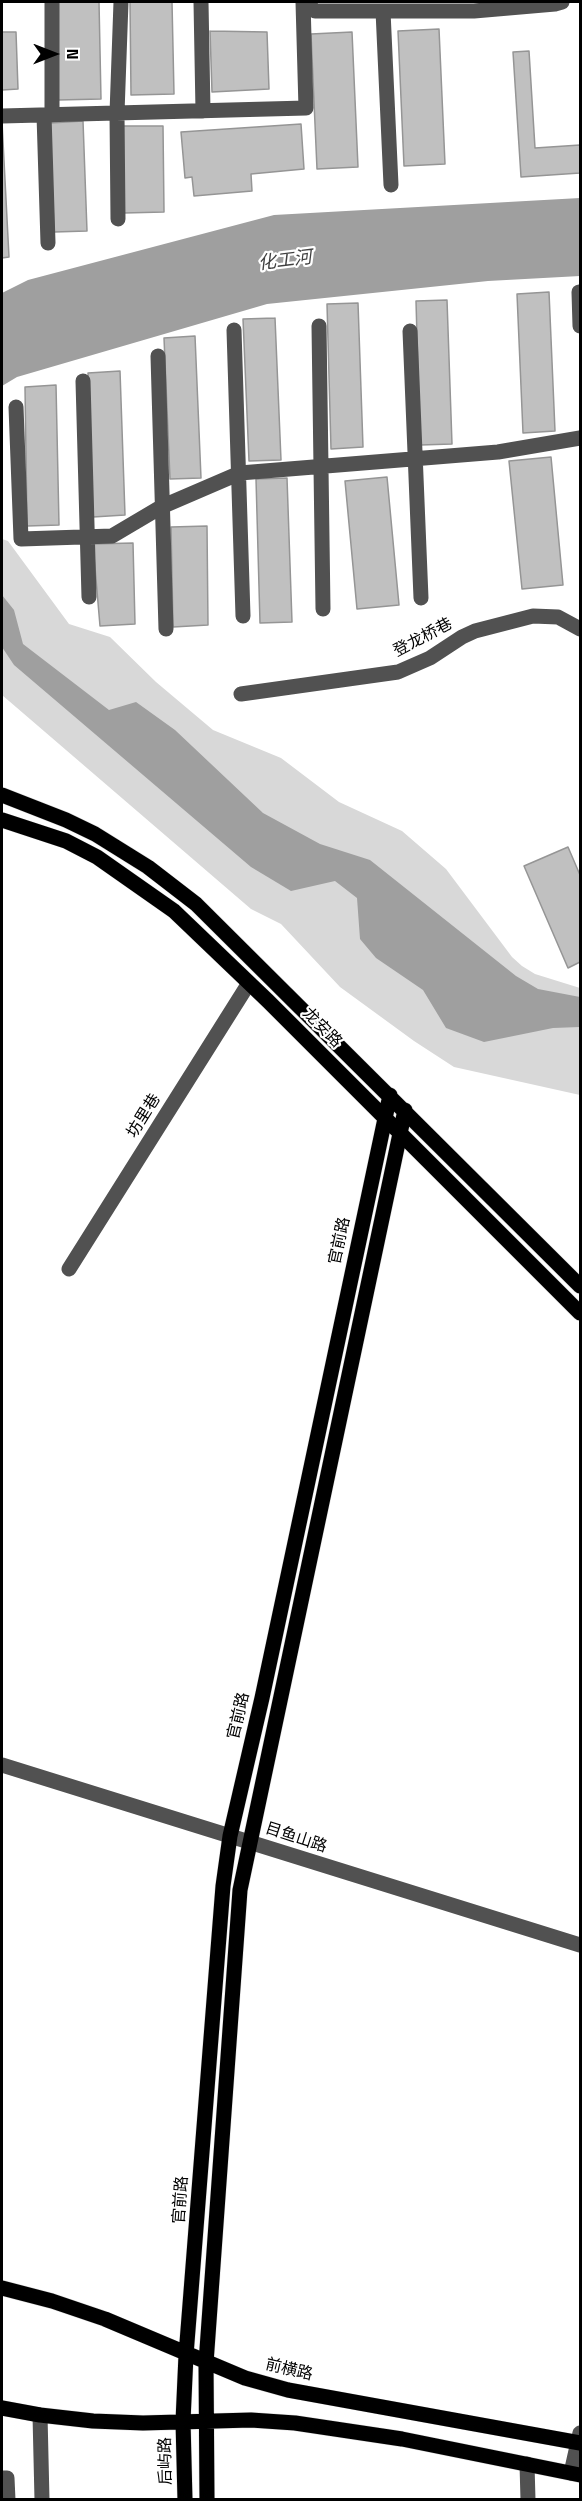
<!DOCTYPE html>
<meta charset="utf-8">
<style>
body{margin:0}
#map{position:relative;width:582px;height:2501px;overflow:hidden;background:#fff;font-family:"Space Grotesk",sans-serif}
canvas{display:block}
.frame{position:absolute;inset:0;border:3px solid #000;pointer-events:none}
.north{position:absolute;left:24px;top:24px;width:60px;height:60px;-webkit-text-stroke:4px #fff;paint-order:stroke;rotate:90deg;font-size:16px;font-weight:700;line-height:24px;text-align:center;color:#000}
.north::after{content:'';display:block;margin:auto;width:21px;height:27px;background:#000;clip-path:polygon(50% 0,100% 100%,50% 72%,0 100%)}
</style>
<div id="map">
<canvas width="582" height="2501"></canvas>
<div class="frame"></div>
<div class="north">N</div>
</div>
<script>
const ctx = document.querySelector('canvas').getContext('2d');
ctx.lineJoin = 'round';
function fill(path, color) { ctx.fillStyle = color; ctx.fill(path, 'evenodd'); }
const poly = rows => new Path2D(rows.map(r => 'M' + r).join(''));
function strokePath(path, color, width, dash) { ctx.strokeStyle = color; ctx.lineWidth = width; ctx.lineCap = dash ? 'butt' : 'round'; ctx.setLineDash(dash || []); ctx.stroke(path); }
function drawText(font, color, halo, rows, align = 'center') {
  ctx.font = font + ' "Space Grotesk","Noto Sans SC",sans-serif'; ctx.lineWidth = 4.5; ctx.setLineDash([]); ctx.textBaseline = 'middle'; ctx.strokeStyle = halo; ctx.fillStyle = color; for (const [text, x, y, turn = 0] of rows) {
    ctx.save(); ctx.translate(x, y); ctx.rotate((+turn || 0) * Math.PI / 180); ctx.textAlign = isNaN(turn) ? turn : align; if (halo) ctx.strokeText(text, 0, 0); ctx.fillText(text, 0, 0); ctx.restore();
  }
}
const green = poly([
 [2,539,8,541,69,624,110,637,156,682,213,730,281,758,339,802,402,831,446,869,512,957,522,966,535,974,580,988,580,1095,454,1067,414,1041,340,987,281,924,251,909,2,695]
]);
const water = poly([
 [580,198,580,276,488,281,267,304,17,377,2,386,2,293,28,280,274,215],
 [2,595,14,610,23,644,109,710,136,702,175,730,263,813,320,844,370,860,516,976,538,989,580,997,580,1027,553,1028,484,1042,446,1028,423,990,376,958,360,939,357,898,335,881,291,891,251,867,14,665,2,647]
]);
const building = poly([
 [56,2,99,2,101,99,58,100,56,2],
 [130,2,172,2,174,94,131,95,130,2],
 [439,29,445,164,404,166,398,31,439,29],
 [210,31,267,32,269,89,212,92,210,31],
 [2,32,16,32,18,89,2,90,2,32],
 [352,32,358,167,317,169,311,34,352,32],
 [529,51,535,148,580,145,580,173,521,177,513,52,529,51],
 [83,121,87,231,54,232,50,123,83,121],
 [2,122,9,257,2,258,2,122],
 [301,124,304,169,251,174,252,191,194,196,192,177,185,178,181,132,301,124],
 [122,126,163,126,164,212,124,213,122,126],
 [549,292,555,431,523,433,517,294,549,292],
 [447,300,452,444,420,445,416,301,447,300],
 [358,303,363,447,331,449,327,304,358,303],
 [275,318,281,460,249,461,243,319,275,318],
 [195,336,201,478,170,479,164,338,195,336],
 [120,371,125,515,93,517,88,373,120,371],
 [56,385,59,525,27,526,25,387,56,385],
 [551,457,563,585,522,589,509,461,551,457],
 [387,477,399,605,357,609,345,481,387,477],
 [287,478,292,622,260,623,256,479,287,478],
 [207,526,208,625,173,627,171,527,207,526],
 [133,543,135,624,100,626,93,544,133,543],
 [568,847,580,875,580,962,568,968,524,866,568,847]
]);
const minor = poly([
 [201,2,203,111],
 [306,2,315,11,474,11,555,4,562,2],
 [383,11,391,185],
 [44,115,48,243],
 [52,115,52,2],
 [2,116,306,108,303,2],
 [118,219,117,113,121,2],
 [579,292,580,326],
 [319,326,323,609],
 [234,330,243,616],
 [410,331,421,598],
 [158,356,166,629],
 [83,381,89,597],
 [16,407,21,539,112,536,161,507,240,473,498,452,580,438],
 [241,694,398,672,430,658,462,637,475,631,533,616,558,617,580,629],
 [69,1269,249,983],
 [2,1765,580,1945],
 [40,2415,42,2500],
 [527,2464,528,2500],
 [571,2473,580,2433],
 [2,2478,7,2478,8,2500]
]);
const major = poly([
 [2,795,66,820,95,834,148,867,196,904,580,1286],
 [2,820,66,841,97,857,174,911,268,1001,580,1313],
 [2,2288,52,2301,105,2319,245,2378,288,2390,580,2443],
 [2,2408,40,2415,93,2421,143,2423,251,2420,295,2423,402,2439,580,2475],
 [185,2500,183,2421,186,2355,223,1886,230,1836,262,1698,390,1095],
 [207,2500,206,2363,240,1890,405,1110]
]);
const streetNames = [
 ["登龙桥巷",423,638,-28],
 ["龙安路",322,1028,45],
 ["坊里巷",144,1116,-58],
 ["官前路",340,1241,-78],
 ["官前路",239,1716,-77],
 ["目鱼山路",296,1838,18],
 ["官前路",181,2200,-86],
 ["前横路",289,2370,13],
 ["后屿路",166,2461,-91]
];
const waterNames = [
 ["化工河",285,261,-7]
];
fill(green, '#d8d8d8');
fill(water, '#9f9f9f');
fill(building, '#c0c0c0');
strokePath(building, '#959595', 1.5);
strokePath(major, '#dbdbdb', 16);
strokePath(minor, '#515151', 15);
strokePath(major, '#000', 15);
drawText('16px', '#000', '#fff', streetNames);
drawText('italic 18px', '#404040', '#fff', waterNames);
</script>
